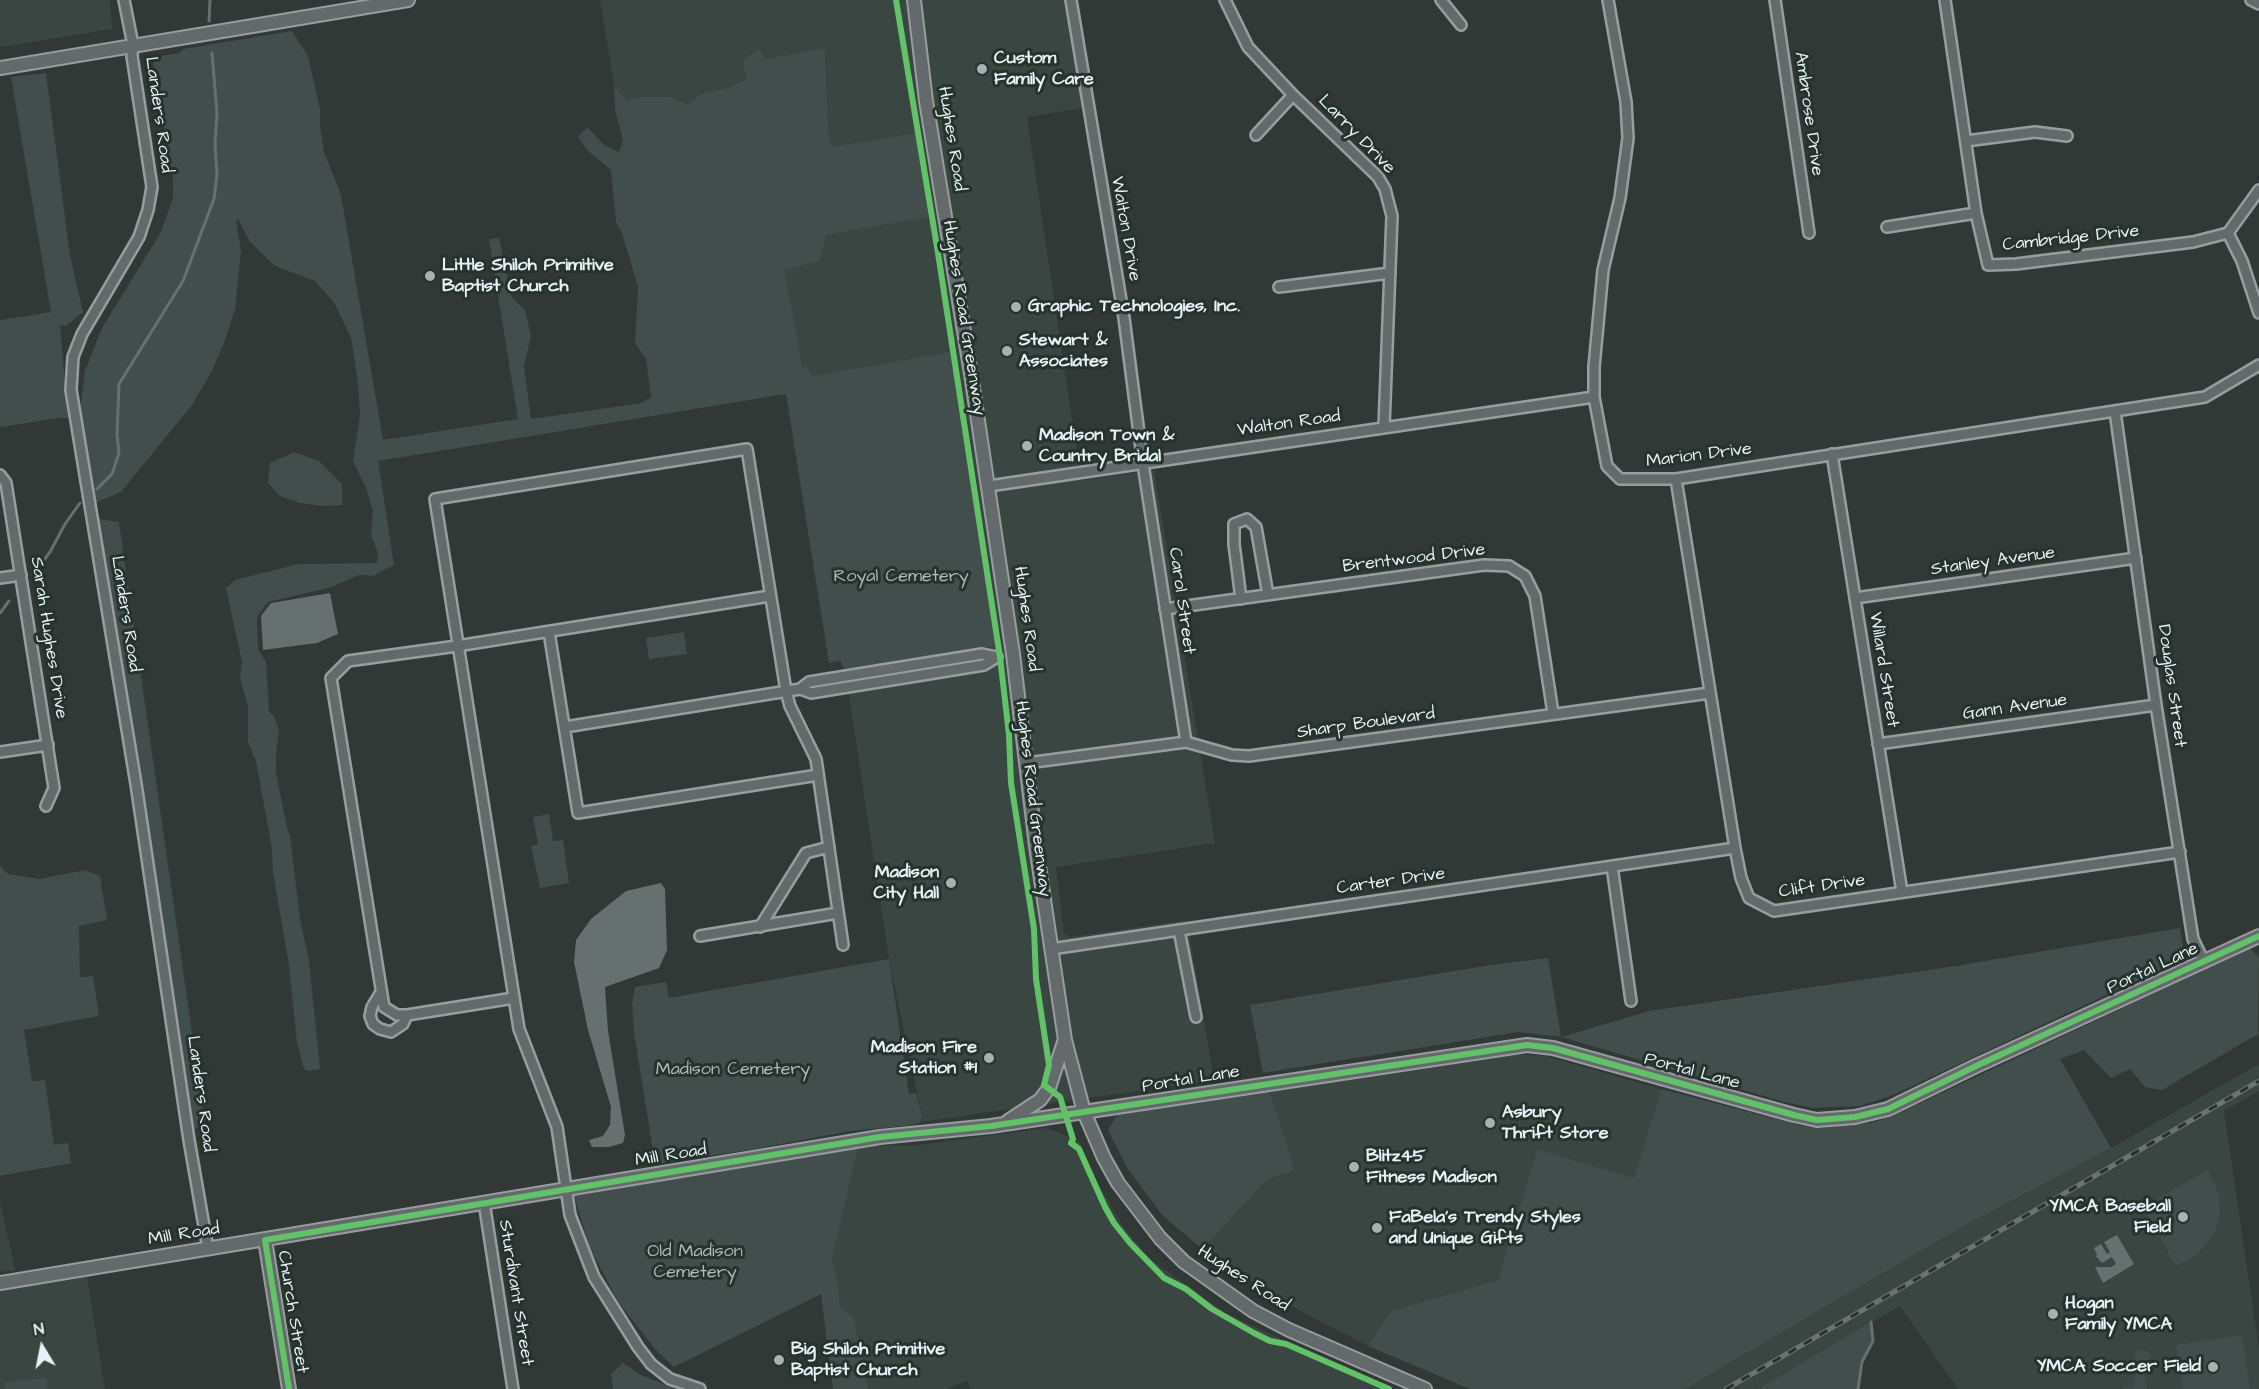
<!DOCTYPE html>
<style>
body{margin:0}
#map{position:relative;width:2259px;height:1389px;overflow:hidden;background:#313835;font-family:"Architects Daughter",sans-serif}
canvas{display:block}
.north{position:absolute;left:12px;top:1317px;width:60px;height:60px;-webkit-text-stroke:4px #26332d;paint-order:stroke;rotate:350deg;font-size:16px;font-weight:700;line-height:24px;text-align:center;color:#e8f1f8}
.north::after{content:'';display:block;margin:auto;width:21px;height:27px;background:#e8f1f8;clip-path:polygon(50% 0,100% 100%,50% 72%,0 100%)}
</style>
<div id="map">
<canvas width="2259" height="1389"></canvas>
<div class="north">N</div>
</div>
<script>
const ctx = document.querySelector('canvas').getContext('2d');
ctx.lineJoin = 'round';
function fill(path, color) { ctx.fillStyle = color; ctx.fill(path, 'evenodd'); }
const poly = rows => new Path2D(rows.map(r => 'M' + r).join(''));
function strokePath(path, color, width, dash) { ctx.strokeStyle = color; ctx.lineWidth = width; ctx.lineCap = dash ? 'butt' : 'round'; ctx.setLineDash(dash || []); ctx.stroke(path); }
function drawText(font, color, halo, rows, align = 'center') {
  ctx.font = font + ' "Architects Daughter",sans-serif'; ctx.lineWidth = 6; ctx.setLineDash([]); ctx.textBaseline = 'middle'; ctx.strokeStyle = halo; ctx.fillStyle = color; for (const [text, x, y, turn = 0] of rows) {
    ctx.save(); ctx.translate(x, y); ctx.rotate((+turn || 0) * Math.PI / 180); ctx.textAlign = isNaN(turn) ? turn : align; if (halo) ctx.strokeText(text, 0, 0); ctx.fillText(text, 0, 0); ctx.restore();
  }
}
const built = poly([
 [0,0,110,0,112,29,0,47],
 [600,0,1066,0,1083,108,1027,117,1081,480,1154,470,1215,843,1056,867,1064,933,1070,937,1187,920,1214,1080,920,1122,922,1115,889,959,845,670,996,645,954,351,812,376,802,368,785,270,825,235,929,217,915,133,835,146,829,142,825,48,765,59,758,48,746,78,727,88,700,94,688,104,671,97,638,97,626,100,614,85],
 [1512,1054,1546,1056,1661,1089,1634,1178,1537,1149,1498,1280,1390,1311,1368,1346,1285,1303,1202,1249,1269,1178,1295,1171,1270,1091],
 [2259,1064,2259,1091,2224,1111,2259,1349,2259,1389,1958,1389,1900,1306,1758,1389,1685,1389,1957,1230,2111,1148],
 [1047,1128,1079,1141,1094,1177,1123,1226,1149,1258,1225,1313,1389,1389,971,1389,967,1381,946,1389,868,1389,854,1318,840,1306,839,1285,832,1259,859,1146,919,1145],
 [0,1201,15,1270,0,1272],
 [87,1277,105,1389,0,1389,0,1291]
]);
const green = poly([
 [292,31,308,56,320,109,320,125,324,152,341,195,383,440,518,419,489,239,499,238,512,298,525,310,531,336,524,366,531,419,642,403,651,397,646,359,635,343,638,287,622,233,616,222,611,170,587,150,578,137,587,127,604,145,619,152,623,140,615,110,614,85,626,100,638,97,671,97,688,104,700,94,727,88,746,79,743,61,759,48,765,59,825,48,829,142,835,146,915,133,930,217,826,235,819,261,785,270,802,367,807,367,812,376,954,351,996,646,845,670,840,661,829,663,786,394,378,461,394,565,373,576,359,575,332,587,268,602,257,617,258,649,266,662,269,711,275,718,279,731,276,754,276,773,287,828,290,836,300,919,309,961,320,1069,308,1071,304,1069,297,1043,289,965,273,872,272,849,256,761,248,742,248,707,240,678,242,662,226,588,235,580,299,564,377,563,378,553,371,535,373,511,366,488,353,461,360,416,358,382,351,338,335,304,315,281,275,266,250,242,238,219,236,220,241,251,235,309,224,343,211,373,192,405,121,492,95,503,79,419,85,371,102,328,161,232,173,198,173,179,153,61,160,56,180,53,183,49],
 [46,73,70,255,83,312,66,326,60,325,68,418,59,418,0,427,0,320,51,312,11,77],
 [294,452,319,461,342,484,342,505,321,506,299,503,280,496,268,483,270,463],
 [98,519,119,522,195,1054,202,1088,203,1124,193,1130],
 [684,632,687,654,649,659,646,638],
 [549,814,553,841,563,840,569,883,540,888,531,846,538,844,533,817],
 [0,866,8,874,39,879,86,870,100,876,107,920,79,926,80,977,93,976,99,1016,24,1030,32,1081,45,1080,54,1145,68,1143,71,1163,0,1176],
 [2180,928,2185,958,1891,1096,1860,1106,1813,1108,1781,1101,1561,1037,1518,1032,1263,1073,1250,1005,1490,965,1548,958,1561,1037,1649,1011,1956,966],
 [2250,948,2259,958,2258,1034,2162,1090,2145,1087,2130,1069,2111,1078,2084,1050,2060,1059,2111,1148,1957,1230,1685,1389,1470,1389,1368,1346,1390,1311,1498,1280,1537,1149,1634,1178,1661,1089,1802,1126,1820,1128,1871,1123,1895,1115],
 [889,959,909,1094,916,1093,922,1115,920,1122,912,1125,850,1131,749,1150,655,1164,634,1032,632,1003,635,987,666,982,669,998],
 [1270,1091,1295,1171,1268,1179,1202,1249,1162,1215,1128,1169,1108,1130,1117,1115],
 [859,1146,832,1259,839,1285,840,1306,854,1318,868,1389,833,1389,821,1294,674,1367,655,1349,619,1303,590,1248,574,1196],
 [2208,1170,2219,1194,2220,1205,2219,1219,2214,1233,2198,1254,2176,1266,2146,1214,2150,1203],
 [1871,1322,1873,1341,1862,1362,1858,1389,1758,1389],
 [2242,1335,2250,1389,2183,1389,2176,1345],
 [2141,1349,2148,1352,2152,1356,2150,1360,2143,1361,2147,1389,2122,1389,2125,1386,2132,1388,2139,1363,2134,1358,2135,1353],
 [623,1363,641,1375,677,1389,613,1389,611,1374],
 [45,1378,47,1379,47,1389,4,1389,5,1382]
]);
const water = poly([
 [330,593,338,634,317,643,263,650,261,616,271,603],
 [661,883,665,889,667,950,659,968,605,987,608,1031,625,1135,623,1143,609,1147,592,1147,589,1140,603,1136,610,1125,611,1107,588,1030,574,962,576,940,591,919,626,891],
 [2117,1235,2134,1264,2103,1283,2095,1267,2111,1267,2116,1264,2112,1257,2102,1263,2096,1256,2097,1255,2094,1248,2101,1244,2107,1254,2110,1252,2104,1242]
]);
const stream = poly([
 [209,21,210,0],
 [97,489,112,474,119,453,117,435,119,384,183,281,214,199,217,174,215,144,217,113,212,53],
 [33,575,50,552,65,524,80,503],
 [0,613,9,601],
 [1858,1389,1862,1362,1873,1341,1871,1322]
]);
const street = poly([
 [124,0,133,45,132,56,152,187,148,210,139,237,82,334,73,357,71,390,136,784,189,1140,208,1249],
 [1071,0,1124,318,1143,464,1186,742],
 [1225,0,1248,47,1293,95,1378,177,1385,189,1392,216,1384,427],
 [1441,0,1461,25],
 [1608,0,1626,102,1628,138,1620,198,1603,270,1594,367,1594,397,1607,466,1620,479,1676,479,2205,397,2259,365],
 [1775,0,1809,233],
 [1945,0,1976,213,1988,265,2016,264,2193,242,2228,233,2259,190],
 [2251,0,2259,4],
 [1256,135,1293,95],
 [1966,141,2035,132,2067,136],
 [1887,227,1976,213],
 [2228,233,2242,261,2259,313],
 [1279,287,1390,273],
 [2115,411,2156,705,2193,939,2204,962],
 [1832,454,1902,892],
 [0,475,6,483,54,788,46,806],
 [1676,479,1735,848,1741,878,1749,898,1774,911,2180,852],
 [989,486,1594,397],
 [0,578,21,575],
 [1855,598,2136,558],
 [1241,599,1234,544,1234,524,1247,519,1256,527,1268,595],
 [1165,609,1484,565,1509,566,1525,576,1535,596,1553,713],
 [549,632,578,813,818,775],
 [565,727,800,689,809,682,982,654,997,657,984,665,811,693,800,689],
 [1878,744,2156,705],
 [0,752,48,745],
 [1027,763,1186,742,1232,755,1249,756,1710,693],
 [1612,866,1631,1001],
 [760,927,806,853,829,847],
 [1179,930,1196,1017],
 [700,936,838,913],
 [1051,949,1735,848],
 [381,992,372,1007,370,1016,373,1024,380,1029,391,1032,403,1024,407,1015],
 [514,998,407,1015,397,1015,384,1007,331,678,348,661,457,646,770,596],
 [484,1202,513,1389],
 [700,1389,670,1379,651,1364,638,1347,594,1277,570,1215,557,1127,519,1029,435,499,747,449,786,691,790,706,816,759,843,945]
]);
const secondary = poly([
 [914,0,926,101,971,374,1013,654,1036,846,1065,1040,1084,1112,1104,1158,1118,1183,1160,1238,1184,1262,1253,1311,1289,1330,1425,1389],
 [0,68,408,0],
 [1008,1121,1040,1100,1049,1088,1064,1042],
 [265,1240,289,1389],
 [0,1283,880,1137,991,1126,1527,1045,1553,1048,1794,1115,1817,1120,1855,1117,1888,1109,1976,1066,2259,936]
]);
const rail = poly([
 [1726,1389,2259,1081]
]);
const cycleway = poly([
 [896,0,938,253,1000,657,1009,735,1011,783,1034,929,1036,979,1049,1065,1044,1085,1060,1097,1073,1139,1071,1143,1079,1149,1105,1207,1114,1223,1130,1243,1164,1278,1186,1289,1212,1309,1254,1333,1270,1341,1286,1344,1389,1389],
 [289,1389,265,1240,880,1137,991,1126,1527,1045,1553,1048,1794,1115,1817,1120,1855,1117,1888,1109,1976,1066,2259,936]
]);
const markers = [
 [982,69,6,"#a8b0b4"],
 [430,276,6,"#a8b0b4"],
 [1016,307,6,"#a8b0b4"],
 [1007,351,6,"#a8b0b4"],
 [1027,446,6,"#a8b0b4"],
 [951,883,6,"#a8b0b4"],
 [989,1058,6,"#a8b0b4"],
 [1490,1123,6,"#a8b0b4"],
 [1354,1167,6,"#a8b0b4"],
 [2183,1217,6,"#a8b0b4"],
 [1377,1228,6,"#a8b0b4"],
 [2053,1314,6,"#a8b0b4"],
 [779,1360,6,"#a8b0b4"],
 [2213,1367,6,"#a8b0b4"]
];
const poiNames = [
 ["Custom",994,59],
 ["Family Care",994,80],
 ["Little Shiloh Primitive",442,266],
 ["Baptist Church",442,287],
 ["Graphic Technologies, Inc.",1028,307],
 ["Stewart &",1019,341],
 ["Associates",1019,362],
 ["Madison Town &",1039,436],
 ["Country Bridal",1039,457],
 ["Madison",939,873,"right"],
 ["City Hall",939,894,"right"],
 ["Madison Fire",977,1048,"right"],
 ["Station #1",977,1069,"right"],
 ["Asbury",1502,1113],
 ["Thrift Store",1502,1134],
 ["Blitz45",1366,1157],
 ["Fitness Madison",1366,1178],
 ["YMCA Baseball",2171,1207,"right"],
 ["Field",2171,1228,"right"],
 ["FaBela's Trendy Styles",1389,1218],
 ["and Unique Gifts",1389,1239],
 ["Hogan",2065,1304],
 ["Family YMCA",2065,1325],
 ["Big Shiloh Primitive",791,1350],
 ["Baptist Church",791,1371],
 ["YMCA Soccer Field",2201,1367,"right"]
];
const streetNames = [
 ["Ambrose Drive",1808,114,82],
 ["Landers Road",158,115,82],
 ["Larry Drive",1356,135,46],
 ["Hughes Road",951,139,81],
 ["Walton Drive",1125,229,80],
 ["Cambridge Drive",2071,239,-6],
 ["Hughes Road Greenway",963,318,81],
 ["Walton Road",1289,424,-8],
 ["Marion Drive",1699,456,-7],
 ["Brentwood Drive",1414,559,-7],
 ["Stanley Avenue",1993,562,-8],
 ["Carol Street",1181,601,82],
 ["Landers Road",125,614,81],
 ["Hughes Road",1026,619,82],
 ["Sarah Hughes Drive",48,638,81],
 ["Willard Street",1883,670,81],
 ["Douglas Street",2171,686,82],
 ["Gann Avenue",2015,708,-8],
 ["Sharp Boulevard",1366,724,-8],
 ["Hughes Road Greenway",1032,799,83],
 ["Carter Drive",1391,882,-8],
 ["Clift Drive",1822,887,-8],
 ["Portal Lane",2153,969,-25],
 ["Portal Lane",1692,1072,15],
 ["Portal Lane",1191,1080,-9],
 ["Landers Road",200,1094,82],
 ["Mill Road",671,1156,-9],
 ["Mill Road",184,1235,-9],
 ["Hughes Road",1243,1279,33],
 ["Sturdivant Street",515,1293,81],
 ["Church Street",292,1312,81]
];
const parkNames = [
 ["Royal Cemetery",901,577],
 ["Madison Cemetery",733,1070],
 ["Old Madison",695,1252],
 ["Cemetery",695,1273]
];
fill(built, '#3a4641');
fill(green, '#424e4b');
fill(water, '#66716f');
strokePath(stream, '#66716f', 3);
strokePath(street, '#989d9e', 14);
strokePath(secondary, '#989d9e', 16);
strokePath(street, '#646a6b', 9);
strokePath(secondary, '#646a6b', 12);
strokePath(rail, '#6d7170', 5);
strokePath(rail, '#26332d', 3, [9]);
strokePath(cycleway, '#61c268', 6);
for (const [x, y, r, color] of markers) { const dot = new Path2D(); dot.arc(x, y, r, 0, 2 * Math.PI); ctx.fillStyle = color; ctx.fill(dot); strokePath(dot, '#26332d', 2); }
drawText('bold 18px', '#e8f1f8', '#26332d', poiNames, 'left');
drawText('18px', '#e8f1f8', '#26332d', streetNames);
drawText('18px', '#afb9bc', '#26332d', parkNames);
</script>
